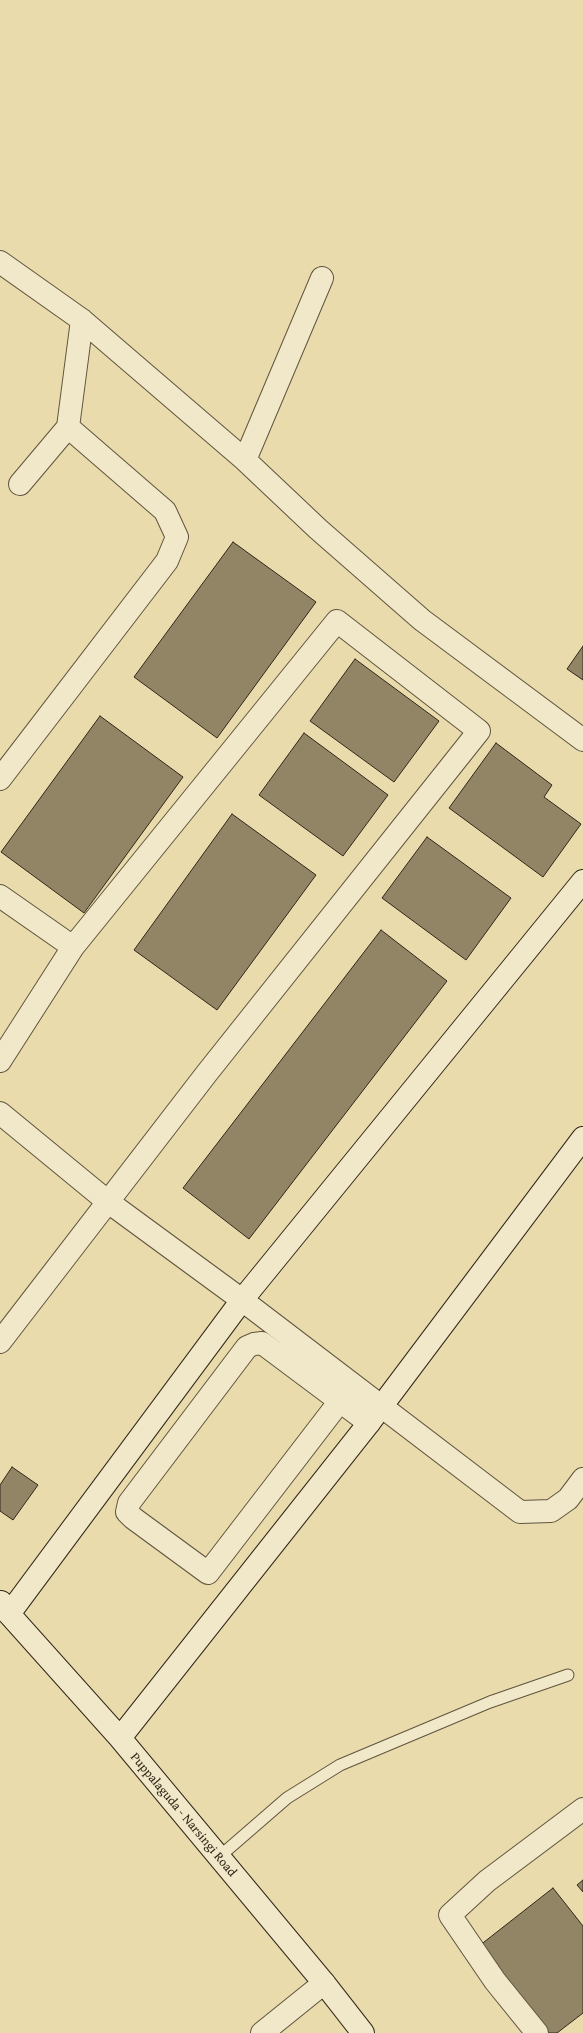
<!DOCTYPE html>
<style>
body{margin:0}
canvas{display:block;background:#e9dbac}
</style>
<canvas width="583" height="2033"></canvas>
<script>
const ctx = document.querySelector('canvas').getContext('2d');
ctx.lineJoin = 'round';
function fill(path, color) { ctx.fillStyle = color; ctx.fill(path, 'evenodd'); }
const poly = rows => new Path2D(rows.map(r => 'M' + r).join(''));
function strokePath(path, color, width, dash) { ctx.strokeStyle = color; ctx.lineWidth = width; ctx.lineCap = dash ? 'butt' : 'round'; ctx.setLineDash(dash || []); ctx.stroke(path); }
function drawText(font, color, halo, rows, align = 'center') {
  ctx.font = font + ' "Gentium Book Plus",serif'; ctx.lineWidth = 3; ctx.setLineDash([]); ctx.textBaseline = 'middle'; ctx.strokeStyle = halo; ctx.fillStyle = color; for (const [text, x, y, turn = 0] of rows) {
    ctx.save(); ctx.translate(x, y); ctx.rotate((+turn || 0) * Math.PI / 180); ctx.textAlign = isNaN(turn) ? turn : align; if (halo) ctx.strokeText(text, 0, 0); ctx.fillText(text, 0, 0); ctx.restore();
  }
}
const building = poly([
 [233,542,316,602,217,738,134,677,233,542],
 [583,646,583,680,567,669,583,646],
 [355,659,439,721,394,782,310,721,355,659],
 [100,716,183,777,84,913,1,852,100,716],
 [304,733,388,795,343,856,259,795,304,733],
 [496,743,552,785,544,797,581,824,543,877,449,808,496,743],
 [232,814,316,875,217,1010,134,950,232,814],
 [427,837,511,898,466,960,382,898,427,837],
 [381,930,447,981,249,1239,183,1188,381,930],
 [12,1467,38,1485,13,1520,0,1511,0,1485,12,1467],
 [583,1880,583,1892,577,1885,583,1880],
 [553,1888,583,1926,583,2013,557,2033,547,2033,479,1946,553,1888]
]);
const lane = poly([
 [219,1857,287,1798,340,1765,490,1702,568,1675]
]);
const street = poly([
 [0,262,82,320,245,460],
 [322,278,245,460,318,529,422,620,583,740],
 [20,484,68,427,82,320],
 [0,779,167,561,177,537,165,511,68,427],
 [0,896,73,947,0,1061],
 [0,1113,107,1201,242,1300,520,1512,551,1511,568,1499,583,1479],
 [0,1342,207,1073,479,731,337,621,73,947],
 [340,1401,208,1573,133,1518,127,1512,129,1503,247,1347,254,1344,262,1343,369,1423],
 [262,2033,324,1983],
 [537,2033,495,1981,450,1915,487,1881,583,1809]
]);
const secondary = poly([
 [1,1602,9,1614,120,1738,324,1983,363,2033],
 [9,1614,242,1300,583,881],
 [120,1738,369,1423,583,1138]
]);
const streetNames = [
 ["Puppalaguda - Narsingi Road",183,1815,50]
];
fill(building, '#918566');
strokePath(building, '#31271a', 1);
strokePath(lane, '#5f543e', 13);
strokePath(street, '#5f543e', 24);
strokePath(secondary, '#31271a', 24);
strokePath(lane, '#f1e8c9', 11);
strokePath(street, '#f1e8c9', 22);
strokePath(secondary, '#f1e8c9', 22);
drawText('13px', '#31271a', '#f1e8c9', streetNames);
</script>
